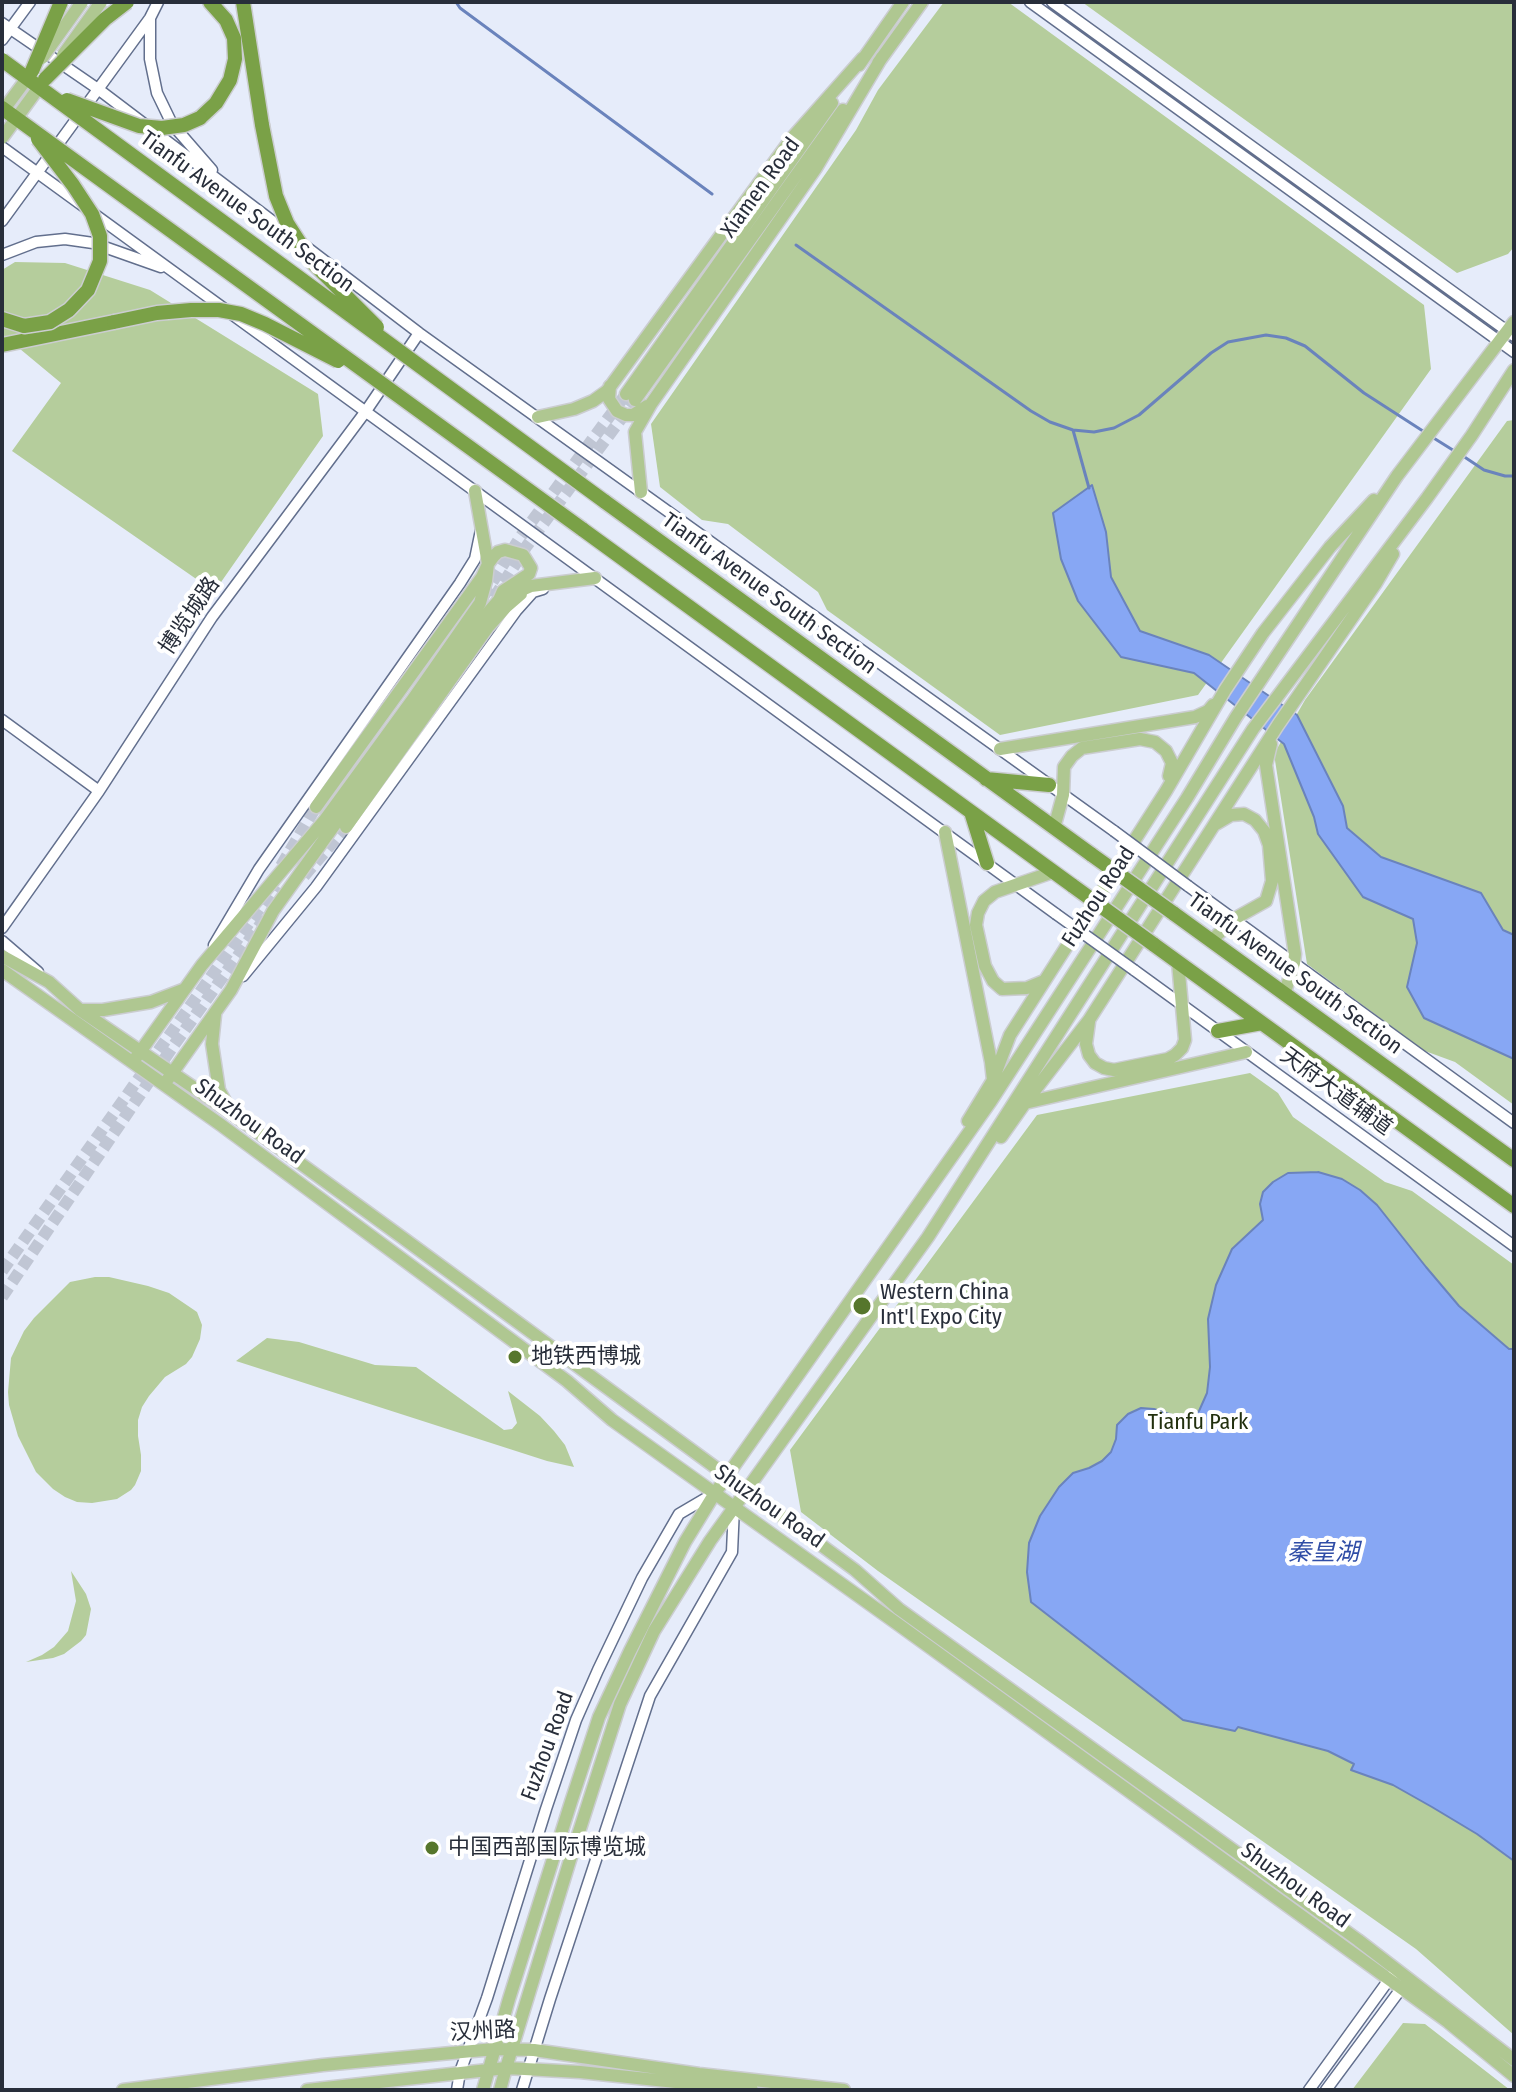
<!DOCTYPE html>
<meta charset="utf-8">
<style>
body{margin:0}
#map{position:relative;width:1516px;height:2092px;overflow:hidden;background:#e6ecfa;font-family:"Fira Sans Condensed",sans-serif}
canvas{display:block}
.frame{position:absolute;inset:0;border:4px solid #282e3a;pointer-events:none}
</style>
<div id="map">
<canvas width="1516" height="2092"></canvas>
<div class="frame"></div>
</div>
<script>
const ctx = document.querySelector('canvas').getContext('2d');
ctx.lineJoin = 'round';
function fill(path, color) { ctx.fillStyle = color; ctx.fill(path, 'evenodd'); }
const poly = rows => new Path2D(rows.map(r => 'M' + r).join(''));
function strokePath(path, color, width, dash) { ctx.strokeStyle = color; ctx.lineWidth = width; ctx.lineCap = dash ? 'butt' : 'round'; ctx.setLineDash(dash || []); ctx.stroke(path); }
function drawText(font, color, halo, rows, align = 'center') {
  ctx.font = font + ' "Fira Sans Condensed","Noto Sans SC",sans-serif'; ctx.lineWidth = 8; ctx.setLineDash([]); ctx.textBaseline = 'middle'; ctx.strokeStyle = halo; ctx.fillStyle = color; for (const [text, x, y, turn = 0] of rows) {
    ctx.save(); ctx.translate(x, y); ctx.rotate((+turn || 0) * Math.PI / 180); ctx.textAlign = isNaN(turn) ? turn : align; if (halo) ctx.strokeText(text, 0, 0); ctx.fillText(text, 0, 0); ctx.restore();
  }
}
const green = poly([
 [944,2,1008,2,1424,305,1431,369,1198,695,1000,735,827,610,818,592,728,524,702,520,660,487,651,424,856,130,878,90],
 [1082,2,1514,2,1514,247,1508,254,1457,273],
 [15,262,65,263,150,290,318,394,323,436,219,585,202,583,12,451,61,383,2,334,2,270],
 [1514,420,1514,1105,1455,1062,1425,1051,1307,964,1274,754,1305,700,1507,421],
 [1250,1073,1278,1093,1293,1117,1385,1182,1412,1191,1514,1265,1514,2035,1416,1949,878,1571,801,1512,790,1450,1037,1115],
 [95,1277,109,1277,148,1286,169,1293,197,1312,202,1325,200,1339,192,1357,186,1364,165,1377,149,1396,142,1407,138,1420,138,1436,141,1455,141,1471,135,1485,131,1490,117,1499,92,1503,77,1502,65,1497,53,1489,36,1472,18,1436,9,1405,8,1392,11,1358,24,1331,34,1318,70,1282],
 [267,1338,299,1342,375,1365,416,1367,504,1430,512,1429,517,1423,508,1391,540,1416,554,1431,565,1445,574,1467,547,1461,236,1361],
 [71,1571,86,1594,91,1609,86,1635,81,1641,64,1654,53,1658,26,1662,42,1655,54,1647,68,1631,76,1601],
 [1403,2023,1425,2024,1510,2090,1352,2090]
]);
const water = poly([
 [1092,485,1106,532,1111,577,1140,631,1209,655,1297,715,1343,806,1347,828,1381,857,1481,893,1503,930,1514,935,1514,1059,1424,1018,1407,987,1417,943,1413,919,1363,897,1318,834,1314,817,1284,744,1194,673,1121,657,1078,601,1061,559,1053,513,1092,485],
 [1318,1172,1342,1179,1360,1190,1377,1205,1426,1267,1459,1306,1509,1349,1514,1349,1514,1861,1477,1834,1432,1807,1393,1785,1351,1770,1354,1764,1328,1751,1238,1727,1235,1731,1183,1720,1031,1602,1027,1572,1029,1543,1040,1516,1059,1487,1073,1473,1089,1468,1102,1461,1111,1452,1116,1439,1117,1425,1128,1414,1141,1408,1154,1409,1187,1420,1199,1411,1207,1393,1210,1367,1208,1319,1216,1285,1232,1249,1263,1220,1260,1204,1263,1192,1273,1182,1288,1173,1318,1172]
]);
const stream = poly([
 [456,2,460,8,712,194],
 [796,245,1031,411,1050,422,1073,430,1094,432,1114,428,1139,415,1211,353,1228,342,1266,335,1286,338,1305,346,1364,393,1426,433],
 [1073,430,1089,488],
 [1432,437,1456,452],
 [1463,456,1484,470,1505,476,1514,476]
]);
const majorTunnel = poly([
 [483,597,521,536,626,394],
 [494,598,526,547,635,400],
 [281,866,316,807],
 [304,876,346,827],
 [2,1271,276,885],
 [2,1297,174,1045,265,918]
]);
const minor = poly([
 [1030,2,1514,352],
 [1052,2,1514,336],
 [150,18,150,59,157,93,172,124,212,170],
 [2,23,98,89,292,236],
 [2,40,30,2],
 [2,147,1056,914],
 [2,221,150,18,158,2],
 [305,246,419,333,1114,831],
 [2,255,36,242,65,239,93,243,161,267],
 [2,720,99,791],
 [1188,886,1514,1123],
 [2,928,99,791,212,617,366,411,419,333],
 [2,941,38,972],
 [214,945,259,869,460,583,475,559,481,530],
 [1134,970,1514,1246],
 [243,976,316,887,516,611,533,592,543,589],
 [457,2090,460,2072,487,1998,546,1809,576,1720,598,1670,642,1578,679,1514,713,1494],
 [522,2090,550,1999,650,1696,732,1552,734,1507],
 [1309,2090,1393,1974],
 [1326,2090,1406,1982]
]);
const major = poly([
 [878,63,922,2],
 [859,65,903,2],
 [610,386,609,399,617,411,626,415,633,415,647,406],
 [626,394,832,103],
 [635,400,843,110],
 [538,417,574,409,593,401,607,391,792,138,863,58],
 [641,492,635,432,651,404,816,168,882,57],
 [1271,744,1266,765,1295,954,1294,963,1285,992],
 [1000,749,1195,717,1208,711,1213,705],
 [316,807,482,577,488,564,475,491],
 [346,827,488,627,506,607,521,594],
 [1054,828,1063,795,1064,767,1072,756,1082,748,1140,739,1155,742,1166,751,1172,763,1169,776],
 [945,832,991,1062,993,1080,968,1121],
 [1212,940,1234,919,1266,901,1272,881,1269,845,1264,831,1255,820,1244,814,1231,815,1214,825],
 [2,956,49,982,80,1010,231,1113,403,1238,855,1570,899,1609,1358,1940,1514,2060],
 [2,970,221,1125,567,1381,612,1420,899,1625,1448,2022,1514,2076],
 [1044,981,1027,988,1002,989,993,981,985,966,976,925,978,913,984,901,995,892,1053,872],
 [80,1010,103,1010,151,1002,185,989],
 [215,1015,212,1044,219,1090,230,1110],
 [1089,1022,1086,1044,1089,1055,1095,1063,1104,1068,1114,1070,1168,1059,1175,1055,1182,1048,1185,1040,1178,962],
 [135,1059,202,965,324,821,413,699,480,603,486,581,488,564,494,556,498,552,505,550,523,555,531,568,529,574,503,591,499,600],
 [168,1079,231,990,273,911,479,623,499,600,531,586,595,578],
 [993,1080,1010,1035,1166,791,1225,690,1263,633,1330,547,1374,500],
 [1025,1103,1089,1020,1278,725,1376,583,1393,554],
 [1001,1137,1025,1103,1246,1052],
 [123,2090,323,2065,494,2049,534,2050,699,2074,844,2090],
 [307,2090,506,2068,580,2072,752,2090],
 [483,2090,509,1999,571,1802,599,1717,630,1651,685,1542,715,1493,991,1101,1187,798,1236,717,1397,476,1514,322],
 [500,2090,506,2068,570,1860,620,1704,654,1631,710,1541,928,1237,1253,729,1427,498,1472,435,1514,370]
]);
const highway = poly([
 [243,2,262,125],
 [200,118,216,103,230,80,235,59,234,38,226,20,210,2],
 [2,345,114,322],
 [604,501,1092,855],
 [582,529,1073,886],
 [986,779,1049,785],
 [971,812,987,863],
 [1173,913,1514,1160],
 [1153,944,1514,1206],
 [1218,1031,1262,1023]
]);
const minorBridge = poly([
 [1114,831,1188,886],
 [1056,914,1134,970]
]);
const majorBridge = poly([
 [63,55,101,2],
 [42,58,82,2],
 [2,112,31,73],
 [2,138,45,79]
]);
const highwayBridge = poly([
 [2,60,604,501],
 [32,71,61,2],
 [45,79,105,19,127,2],
 [67,100,139,126,162,128,184,125,200,118],
 [2,108,582,529],
 [262,125,276,196,287,223,312,262,377,327],
 [2,319,24,326,50,322,69,310,88,290,100,261,100,236,92,214,73,185,38,139],
 [114,322,157,313,191,310,219,310,241,314,265,324,338,361],
 [1092,855,1173,913],
 [1073,886,1153,944]
]);
const markers = [
 [862,1306,10,"#56762c"],
 [515,1357,8,"#56762c"],
 [432,1848,8,"#56762c"]
];
const streetNames = [
 ["Xiamen Road",761,188,-54],
 ["Tianfu Avenue South Section",247,212,36],
 ["Tianfu Avenue South Section",769,594,36],
 ["博览城路",190,616,-56],
 ["Fuzhou Road",1099,897,-57],
 ["Tianfu Avenue South Section",1295,974,36],
 ["天府大道辅道",1336,1092,36],
 ["Shuzhou Road",249,1122,36],
 ["Shuzhou Road",769,1507,35],
 ["Fuzhou Road",548,1746,-70],
 ["Shuzhou Road",1295,1886,36],
 ["汉州路",483,2032,-3]
];
const poiNames = [
 ["Western China",880,1293],
 ["Int'l Expo City",880,1318],
 ["地铁西博城",531,1357],
 ["中国西部国际博览城",448,1848]
];
const parkNames = [
 ["Tianfu Park",1198,1423]
];
const waterNames = [
 ["秦皇湖",1323,1553]
];
fill(green, '#b5cd9c');
fill(water, '#87a7f4');
strokePath(water, '#6a83bc', 2);
strokePath(stream, '#6a83bc', 3);
strokePath(majorTunnel, '#c0c6d4', 12, [12, 6]);
strokePath(minor, '#626f8d', 13);
strokePath(major, '#cbcdd0', 15);
strokePath(highway, '#cbcdd0', 17);
strokePath(minor, '#fff', 10);
strokePath(major, '#afc791', 12);
strokePath(highway, '#7aa147', 14);
strokePath(minorBridge, '#626f8d', 13, []);
strokePath(majorBridge, '#cbcdd0', 15, []);
strokePath(highwayBridge, '#cbcdd0', 17, []);
strokePath(minorBridge, '#fff', 10);
strokePath(majorBridge, '#afc791', 12);
strokePath(highwayBridge, '#7aa147', 14);
for (const [x, y, r, color] of markers) { const dot = new Path2D(); dot.arc(x, y, r, 0, 2 * Math.PI); ctx.fillStyle = color; ctx.fill(dot); strokePath(dot, '#fff', 3); }
drawText('22px', '#282e3a', '#fff', streetNames);
drawText('22px', '#282e3a', '#fff', poiNames, 'left');
drawText('22px', '#22300e', '#fff', parkNames);
drawText('italic 24px', '#2f4da6', '#fff', waterNames);
</script>
